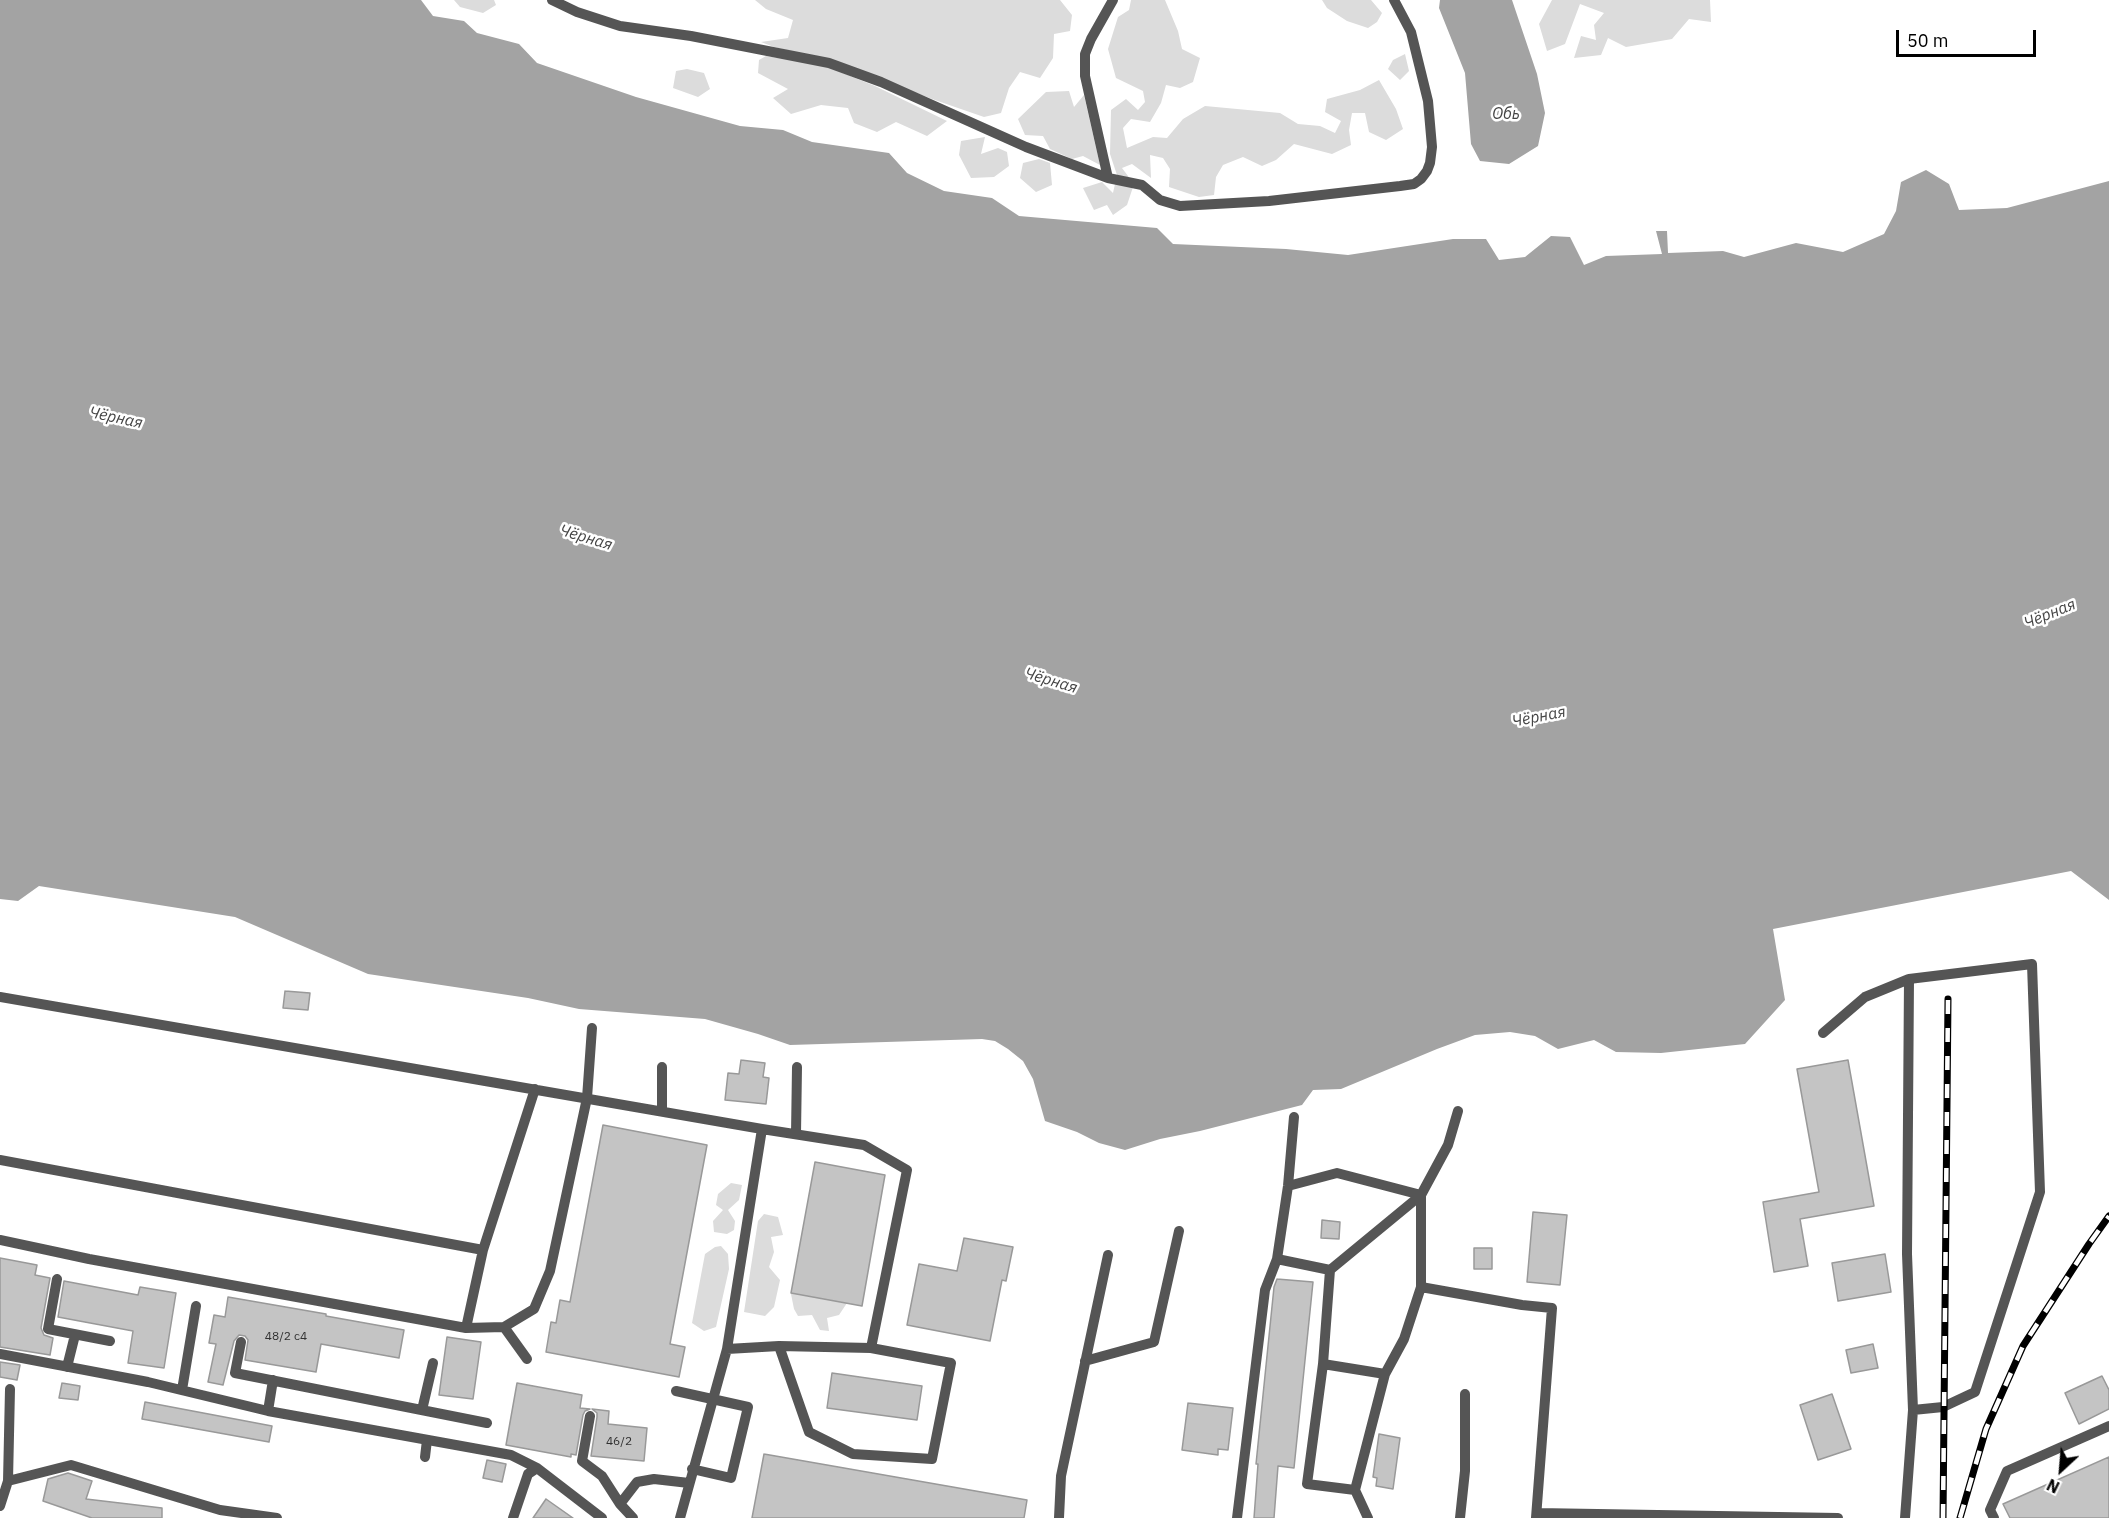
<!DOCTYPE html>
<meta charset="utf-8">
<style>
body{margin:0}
#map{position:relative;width:2109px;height:1518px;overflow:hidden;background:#fff;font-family:"IBM Plex Sans",sans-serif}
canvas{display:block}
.north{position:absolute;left:2031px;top:1440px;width:60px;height:60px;-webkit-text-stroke:4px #fff;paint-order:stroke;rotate:206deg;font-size:16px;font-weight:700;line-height:24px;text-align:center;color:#000}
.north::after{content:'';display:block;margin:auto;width:21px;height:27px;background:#000;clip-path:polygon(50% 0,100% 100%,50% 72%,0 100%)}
.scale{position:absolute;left:1896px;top:30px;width:140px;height:27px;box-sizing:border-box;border:3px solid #000;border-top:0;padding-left:8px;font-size:18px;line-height:21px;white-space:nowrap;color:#000;-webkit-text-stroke:4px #fff;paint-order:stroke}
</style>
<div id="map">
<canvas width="2109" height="1518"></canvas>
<div class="north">N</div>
<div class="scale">50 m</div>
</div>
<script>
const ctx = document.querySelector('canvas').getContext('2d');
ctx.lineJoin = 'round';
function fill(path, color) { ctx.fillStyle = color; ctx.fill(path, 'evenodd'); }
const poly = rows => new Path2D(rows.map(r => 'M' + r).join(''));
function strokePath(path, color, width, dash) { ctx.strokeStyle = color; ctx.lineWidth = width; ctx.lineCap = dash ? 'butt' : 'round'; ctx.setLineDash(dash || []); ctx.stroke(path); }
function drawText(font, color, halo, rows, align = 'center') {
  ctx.font = font + ' "IBM Plex Sans",sans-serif'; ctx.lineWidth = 5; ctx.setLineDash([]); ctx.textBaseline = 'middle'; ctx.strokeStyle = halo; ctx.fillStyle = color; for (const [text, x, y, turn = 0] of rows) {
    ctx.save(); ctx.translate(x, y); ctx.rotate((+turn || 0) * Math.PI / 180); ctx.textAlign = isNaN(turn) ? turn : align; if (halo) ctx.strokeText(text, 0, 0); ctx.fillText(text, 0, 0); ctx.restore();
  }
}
const green = poly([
 [454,0,494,0,496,5,483,13,460,7],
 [755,0,1060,0,1072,15,1070,31,1054,34,1053,58,1040,78,1020,72,1009,88,1001,113,984,117,932,99,838,62,774,47,761,42,788,38,793,20,766,9],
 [1131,0,1165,0,1178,31,1182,49,1200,58,1193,82,1180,88,1166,85,1161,103,1150,122,1131,119,1123,128,1127,148,1153,137,1167,138,1183,119,1205,106,1280,113,1298,124,1320,126,1335,133,1341,121,1325,112,1327,99,1360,90,1379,80,1396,109,1403,129,1386,140,1369,132,1365,113,1352,113,1349,130,1351,145,1332,154,1294,144,1276,160,1262,166,1243,157,1223,165,1216,177,1214,195,1199,197,1169,187,1170,169,1163,158,1150,155,1151,178,1132,164,1122,168,1134,184,1127,205,1113,215,1107,205,1094,210,1083,188,1102,182,1113,193,1117,175,1110,154,1111,110,1126,99,1138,110,1145,102,1143,91,1116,78,1108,49,1118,17,1129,10],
 [1322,0,1371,0,1382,13,1377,22,1368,28,1347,21,1327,8],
 [1552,0,1710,0,1711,22,1689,19,1672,39,1626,47,1608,38,1601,55,1574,58,1581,36,1596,40,1594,25,1604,13,1580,4,1565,44,1547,51,1539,24],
 [1405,54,1409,71,1400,80,1388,69,1393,60],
 [766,56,823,65,875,86,947,121,927,136,896,122,877,132,854,123,848,108,821,105,791,114,773,98,788,89,758,73,759,60],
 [687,69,704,73,710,89,698,97,673,88,676,71],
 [1069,91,1074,107,1084,95,1100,165,1083,156,1072,159,1050,149,1043,136,1025,135,1018,119,1046,92],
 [985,137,981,154,998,148,1007,152,1009,166,994,177,971,178,959,155,961,141],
 [1039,159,1050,163,1052,185,1036,192,1020,178,1023,163],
 [731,1183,742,1185,739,1200,728,1210,735,1221,734,1230,727,1234,714,1232,713,1221,723,1210,716,1205,718,1194],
 [764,1214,778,1217,783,1235,771,1237,774,1252,769,1267,780,1280,774,1307,765,1316,744,1312,758,1221],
 [721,1246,728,1254,729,1269,716,1327,704,1331,692,1323,705,1254,715,1247],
 [791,1294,791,1293,847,1303,839,1315,827,1318,829,1331,820,1330,812,1315,798,1316,794,1309]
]);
const water = poly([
 [0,0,421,0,433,16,464,21,477,33,519,44,537,63,636,97,740,126,783,130,812,142,889,153,907,173,944,191,992,198,1019,216,1157,228,1173,244,1286,249,1348,255,1453,239,1486,239,1499,260,1525,257,1551,236,1570,237,1584,265,1606,256,1662,254,1656,231,1667,231,1668,253,1723,251,1744,257,1796,243,1843,252,1884,234,1896,211,1901,182,1926,170,1949,184,1959,210,2007,208,2109,181,2109,900,2071,871,1773,929,1785,1000,1745,1044,1661,1053,1616,1052,1594,1040,1558,1049,1535,1036,1510,1032,1475,1035,1437,1049,1341,1089,1313,1090,1302,1105,1200,1131,1160,1139,1125,1150,1099,1143,1077,1132,1045,1121,1033,1079,1023,1061,1008,1049,995,1041,982,1039,790,1045,758,1034,705,1019,579,1009,528,998,368,974,235,917,39,886,18,901,0,899],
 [1440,0,1512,0,1537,74,1545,113,1538,146,1509,164,1480,161,1471,144,1465,73,1439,8]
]);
const building = poly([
 [285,991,310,993,308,1010,283,1008,285,991],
 [741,1060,765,1063,763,1077,769,1078,766,1104,725,1100,728,1073,739,1074,741,1060],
 [1848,1060,1874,1206,1800,1219,1808,1266,1774,1272,1763,1202,1819,1192,1797,1069,1848,1060],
 [603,1125,707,1145,670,1344,685,1347,679,1377,546,1352,551,1322,556,1323,560,1300,570,1302,603,1125],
 [815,1162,885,1175,862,1306,791,1293,815,1162],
 [1533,1212,1567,1215,1560,1285,1527,1282,1533,1212],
 [1322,1220,1340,1222,1339,1239,1321,1238,1322,1220],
 [964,1238,1013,1247,1006,1281,1002,1280,990,1341,907,1325,919,1264,957,1271,964,1238],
 [1474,1248,1492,1248,1492,1269,1474,1269,1474,1248],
 [1885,1254,1891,1292,1838,1301,1832,1263,1885,1254],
 [0,1258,37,1265,35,1275,50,1278,41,1328,44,1335,53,1338,50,1355,0,1347,0,1258],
 [1277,1279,1313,1282,1294,1468,1278,1466,1274,1518,1254,1518,1258,1464,1256,1464,1274,1287,1277,1279],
 [64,1281,138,1295,140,1287,176,1293,164,1368,128,1363,133,1331,58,1317,64,1281],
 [228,1297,326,1314,326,1316,404,1330,399,1358,321,1344,316,1372,245,1360,248,1340,245,1336,239,1335,234,1341,223,1385,208,1382,216,1344,209,1343,214,1315,225,1317,228,1297],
 [447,1337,481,1342,473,1399,439,1395,447,1337],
 [1873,1344,1878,1368,1851,1373,1846,1350,1873,1344],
 [0,1362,20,1365,17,1380,0,1377,0,1362],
 [832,1373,922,1386,917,1420,827,1408,832,1373],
 [2102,1376,2109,1390,2109,1409,2079,1424,2065,1393,2102,1376],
 [62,1383,80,1386,78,1400,59,1398,62,1383],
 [517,1383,582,1395,580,1408,590,1409,585,1411,583,1415,576,1455,571,1454,571,1457,506,1445,517,1383],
 [1832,1394,1851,1449,1818,1460,1800,1405,1832,1394],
 [145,1402,272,1426,269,1442,142,1419,145,1402],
 [1188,1403,1233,1408,1228,1450,1218,1449,1218,1455,1182,1450,1188,1403],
 [592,1409,609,1411,608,1424,647,1428,644,1461,591,1456,597,1417,597,1413,592,1409],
 [1379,1434,1400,1438,1393,1489,1376,1486,1377,1478,1373,1477,1379,1434],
 [764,1454,1027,1500,1024,1518,752,1518,764,1454],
 [2109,1457,2109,1518,2010,1518,2003,1504,2109,1457],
 [487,1460,506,1464,502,1482,483,1478,487,1460],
 [68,1473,92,1481,86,1499,162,1508,162,1518,92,1518,43,1501,48,1479,68,1473],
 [546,1499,573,1518,533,1518,546,1499]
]);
const service = poly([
 [552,0,577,12,620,26,691,36,829,63,881,82,1026,147,1108,178],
 [1113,0,1091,39,1085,54,1085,76,1108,178,1142,185,1160,200,1180,206,1269,201,1400,186,1414,184,1421,179,1427,171,1430,163,1432,147,1428,101,1411,32,1394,0],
 [0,997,762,1129,864,1145,907,1170,871,1348],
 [1823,1033,1865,997,1909,979,2032,964,2040,1192,1975,1392,1943,1407,1913,1410],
 [662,1111,662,1067],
 [796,1134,797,1067],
 [0,1160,483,1250],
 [1288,1186,1337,1173,1421,1195,1421,1287,1404,1339,1385,1374,1355,1490,1368,1518],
 [0,1240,89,1259,466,1328,504,1327,534,1309,550,1271,587,1098,592,1028],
 [1277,1259,1330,1270,1421,1195,1448,1145,1458,1111],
 [1330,1270,1323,1364,1307,1484,1355,1490],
 [57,1279,48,1329,110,1341],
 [1421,1287,1522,1305,1552,1308,1536,1518],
 [504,1327,527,1359],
 [466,1328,483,1250,535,1089],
 [241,1342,235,1373,487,1423],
 [727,1349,779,1346,871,1348,951,1363,932,1459,853,1454,809,1432,779,1346],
 [0,1354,148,1382,268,1411,511,1455,537,1468,602,1518],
 [1085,1361,1154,1342,1179,1231],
 [1323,1364,1385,1374],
 [67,1367,75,1335],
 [182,1390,196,1306],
 [676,1391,748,1407,731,1478,692,1469],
 [422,1410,433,1363],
 [268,1411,273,1380],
 [590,1416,582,1461,602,1476,620,1504,633,1518],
 [425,1457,427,1440],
 [8,1481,71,1465,220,1510,277,1518],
 [620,1504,637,1482,654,1479,689,1483],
 [0,1506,8,1481,10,1389],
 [1537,1513,1838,1518],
 [513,1518,528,1474,537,1468],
 [680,1518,727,1349,762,1129],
 [1059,1518,1061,1476,1108,1255],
 [1237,1518,1265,1290,1277,1259,1288,1186,1294,1117],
 [1460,1518,1465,1471,1465,1394],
 [1905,1518,1913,1410,1907,1254,1909,979],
 [1994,1518,1990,1510,2007,1471,2109,1426]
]);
const rail = poly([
 [1943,1518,1948,999],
 [1960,1518,1986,1429,2023,1346,2089,1244,2109,1216]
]);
const numberNames = [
 ["48/2 с4",286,1337],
 ["46/2",619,1442]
];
const waterNames = [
 ["Обь",1506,114],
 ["Чёрная",116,418,12],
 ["Чёрная",586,538,17],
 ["Чёрная",2050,614,-22],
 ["Чёрная",1051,681,17],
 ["Чёрная",1539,717,-11]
];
fill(green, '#dcdcdc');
fill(water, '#a3a3a3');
fill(building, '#c4c4c4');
strokePath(building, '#999', 1.5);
strokePath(service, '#555', 10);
strokePath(rail, '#000', 7);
strokePath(rail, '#fff', 4.5, [14]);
drawText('12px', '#313131', null, numberNames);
drawText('italic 16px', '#444', '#fff', waterNames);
</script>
